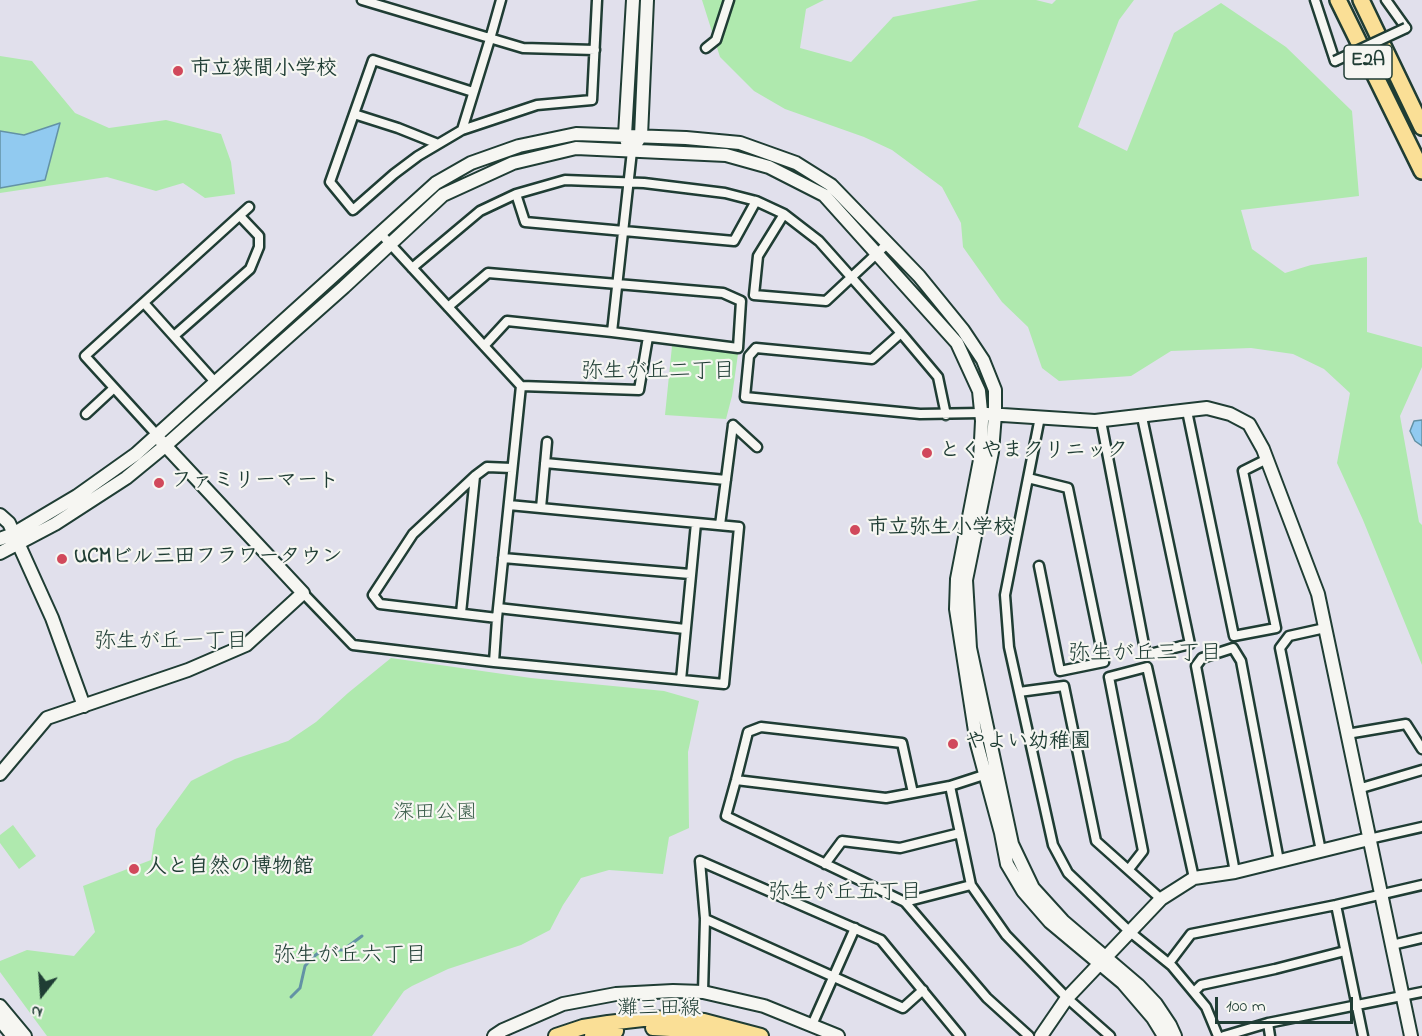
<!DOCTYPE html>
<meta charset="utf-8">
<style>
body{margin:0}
#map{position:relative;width:1422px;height:1036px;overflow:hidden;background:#e1e0ec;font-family:"Indie Flower",sans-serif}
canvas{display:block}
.north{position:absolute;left:12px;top:964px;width:60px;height:60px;-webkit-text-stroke:4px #f6f6f2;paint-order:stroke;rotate:197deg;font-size:16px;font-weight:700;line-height:24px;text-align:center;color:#1f3d34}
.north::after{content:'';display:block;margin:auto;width:21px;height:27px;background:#1f3d34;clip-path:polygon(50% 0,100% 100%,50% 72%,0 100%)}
.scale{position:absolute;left:1215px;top:997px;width:138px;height:27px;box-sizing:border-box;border:3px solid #1f3d34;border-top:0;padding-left:8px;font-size:18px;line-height:21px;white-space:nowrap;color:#1f3d34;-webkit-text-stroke:4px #f6f6f2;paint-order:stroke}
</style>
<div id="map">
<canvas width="1422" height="1036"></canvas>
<div class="north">N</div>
<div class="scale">100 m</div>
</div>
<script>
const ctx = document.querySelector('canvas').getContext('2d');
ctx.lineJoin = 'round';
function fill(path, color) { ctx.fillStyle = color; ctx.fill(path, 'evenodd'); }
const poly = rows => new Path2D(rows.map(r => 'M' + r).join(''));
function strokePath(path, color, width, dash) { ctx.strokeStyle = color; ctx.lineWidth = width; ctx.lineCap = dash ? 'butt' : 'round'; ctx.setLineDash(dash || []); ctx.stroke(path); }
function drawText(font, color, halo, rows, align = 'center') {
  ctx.font = font + ' "Indie Flower","Klee One",sans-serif'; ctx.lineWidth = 4.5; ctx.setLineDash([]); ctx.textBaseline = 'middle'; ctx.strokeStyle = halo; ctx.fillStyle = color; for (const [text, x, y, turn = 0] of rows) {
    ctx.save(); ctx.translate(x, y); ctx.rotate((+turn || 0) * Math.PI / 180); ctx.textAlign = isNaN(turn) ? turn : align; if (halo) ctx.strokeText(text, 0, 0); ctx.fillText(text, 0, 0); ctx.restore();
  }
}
const green = poly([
 [702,0,824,0,806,9,800,48,851,62,893,17,979,0,1036,0,1052,4,1056,0,1134,0,1119,20,1078,127,1127,151,1174,33,1221,3,1286,47,1352,111,1359,196,1241,210,1252,249,1285,273,1311,265,1367,257,1367,332,1422,347,1422,367,1400,416,1419,522,1422,525,1422,665,1363,520,1337,463,1350,393,1324,369,1293,354,1251,348,1171,351,1131,376,1059,381,1042,368,1028,327,1002,302,963,247,961,223,942,187,892,150,864,137,785,109,754,91,720,57],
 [0,56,32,61,75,113,109,128,166,120,221,134,231,162,235,194,205,198,183,183,156,191,107,177,0,193],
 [672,346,738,354,732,396,726,419,665,415],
 [391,658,531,678,664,691,699,701,688,752,689,828,669,837,663,874,609,870,581,878,563,905,550,930,521,945,448,969,412,986,404,991,372,1036,47,1036,0,972,0,961,27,950,74,956,95,932,83,886,151,860,156,829,191,781,235,759,288,741,316,722,348,693],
 [13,825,36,856,19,869,0,843,0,835]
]);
const water = poly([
 [60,123,45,180,0,188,0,131,24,135,60,123],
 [1422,420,1422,446,1415,441,1410,431,1414,421,1422,420]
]);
const stream = poly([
 [291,997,300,988,305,966,312,958,322,950,343,950,362,936]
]);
const street = poly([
 [362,0,523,48,595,50],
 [1315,0,1335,61],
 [1386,0,1406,28],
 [706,48,716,40,729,0],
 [473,92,373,60,330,182,353,210,394,174,418,156,462,130,490,39,501,0],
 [354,114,398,128,438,144],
 [462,130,537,105,592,100,597,0],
 [516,194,525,222,734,241,756,201],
 [784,214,758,256,754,295,826,301,887,244],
 [412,268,480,211,516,194,565,180,644,183,725,193,756,201,784,214,819,241,901,333,938,377,946,415],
 [144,303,215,382],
 [448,307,488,273,723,293,741,301,738,348,612,332],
 [901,333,872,359,756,348,749,356,745,397,920,414,981,413],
 [174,336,250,269,259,247,259,236,240,216],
 [484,346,507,321,612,332,632,151],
 [521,386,639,390,648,337],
 [1187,411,1234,636,1276,628,1243,471,1267,459],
 [86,414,114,388],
 [1040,417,1005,595,1009,647,1053,845,1068,873,1130,932,1172,966,1206,1007,1218,1036],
 [1101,421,1146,655,1190,644,1142,417],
 [733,425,757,447],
 [157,435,85,356,249,207],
 [545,463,726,480],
 [1028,478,1068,488,1104,662,1060,671,1039,566],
 [541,508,547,442],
 [720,525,733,425],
 [503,558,690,574],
 [303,593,353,645,494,662,497,618,521,386,381,234],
 [498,608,685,629],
 [461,613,475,476],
 [497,618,380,604,373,595,413,534,475,476,487,467,512,468],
 [494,662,724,684,739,527,509,505],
 [681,680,696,523],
 [1019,692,1064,686,1096,841,1161,899],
 [1347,734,1406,724,1422,749],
 [736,780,886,798,913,793,902,743,761,727,748,732,736,780,726,816,905,902,987,998,1029,1036],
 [950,786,971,885,1006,935,1067,998,1110,1036],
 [1358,789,1422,770],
 [913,793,950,786,990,773],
 [1369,839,1422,827],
 [1321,851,1280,648,1289,636,1325,628],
 [825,864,842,841,900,848,960,833],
 [1129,869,1143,851,1109,677,1147,667,1194,878],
 [1235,872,1196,666,1202,658,1233,648,1241,661,1279,861],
 [905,902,971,885],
 [1336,905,1363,1036],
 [705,919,903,1008,923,990],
 [1392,945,1422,938],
 [1169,963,1191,934,1336,905,1422,885],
 [703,992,705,919,700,861,881,940,960,1036],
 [1194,992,1201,985,1275,969,1345,951],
 [1268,1023,1270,1036],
 [812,1025,855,928],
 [1224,1036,1268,1023,1422,992]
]);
const secondary = poly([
 [627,142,625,135,633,0],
 [637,142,641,136,647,0],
 [987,414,1095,421,1207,408,1230,414,1249,424,1263,449,1318,594,1411,1036],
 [0,515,9,523,52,618,84,706],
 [0,539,13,534,77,496,136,454,436,183,471,163,519,146,576,134,686,138,740,143,796,163,831,185,919,276,963,330,983,360,995,390,995,414,992,452,966,580,970,648,1012,844,1033,888,1063,921,1138,985,1156,1004,1170,1025,1175,1036],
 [0,553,55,524,126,478,165,446,344,287,443,195,513,163,576,148,726,155,769,167,824,195,957,343,979,391,982,421,980,460,957,579,956,609,977,744,1001,833,1007,864,1023,891,1050,922,1123,983,1153,1018,1164,1036],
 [0,774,47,718,188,670,246,645,303,593,161,441],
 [0,1006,25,1036],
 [0,1020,13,1036],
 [494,1036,503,1030,563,1004,616,994,673,991,703,992,764,1006,838,1036],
 [1041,1036,1067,998,1161,899,1194,878,1235,872,1369,839]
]);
const primary = poly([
 [653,1028,705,1031,726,1036],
 [556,1036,583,1027,608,1023,643,1019,675,1018,704,1021,761,1036],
 [592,1036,616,1031]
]);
const highway = poly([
 [1338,0,1422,171],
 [1361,0,1422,127]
]);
const streetBridge = poly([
 [1335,61,1406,28]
]);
const markers = [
 [178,71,6,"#d1495b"],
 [927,453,6,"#d1495b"],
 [159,483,6,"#d1495b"],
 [855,530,6,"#d1495b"],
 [62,559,6,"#d1495b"],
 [953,744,6,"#d1495b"],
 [134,869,6,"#d1495b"]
];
const shields = [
 [1368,62,48]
];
const shieldNames = [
 ["E2A",1368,62]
];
const poiNames = [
 ["市立狭間小学校",190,71],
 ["とくやまクリニック",939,453],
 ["ファミリーマート",171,483],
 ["市立弥生小学校",867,530],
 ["UCMビル三田フラワータウン",74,559],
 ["やよい幼稚園",965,744],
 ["人と自然の博物館",146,869]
];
const parkNames = [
 ["深田公園",435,815]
];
const streetNames = [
 ["灘三田線",659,1011]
];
const neighbourhoodNames = [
 ["弥生が丘二丁目",658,373],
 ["弥生が丘一丁目",171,643],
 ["弥生が丘三丁目",1145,655],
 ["弥生が丘五丁目",845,894],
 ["弥生が丘六丁目",350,957]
];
fill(green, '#afe9ae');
fill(water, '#91caf0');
strokePath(water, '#6392a5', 1.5);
strokePath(stream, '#6392a5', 3);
strokePath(street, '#1f3d34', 13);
strokePath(secondary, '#1f3d34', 16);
strokePath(primary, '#1f3d34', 18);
strokePath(highway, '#1f3d34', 20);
strokePath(street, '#f6f6f2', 8);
strokePath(secondary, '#f6f6f2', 12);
strokePath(primary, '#fadf96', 14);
strokePath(highway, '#fadf96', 15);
strokePath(streetBridge, '#1f3d34', 13, []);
strokePath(streetBridge, '#f6f6f2', 8);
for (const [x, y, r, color] of markers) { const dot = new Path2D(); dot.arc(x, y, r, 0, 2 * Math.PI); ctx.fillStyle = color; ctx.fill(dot); strokePath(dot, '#f6f6f2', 2); }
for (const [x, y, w] of shields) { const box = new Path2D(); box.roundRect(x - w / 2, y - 17, w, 34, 4.5); ctx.fillStyle = '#f6f6f2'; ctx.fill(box); strokePath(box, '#1f3d34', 1.5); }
drawText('bold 20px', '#1f3d34', null, shieldNames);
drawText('bold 21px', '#1f3d34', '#f6f6f2', poiNames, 'left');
drawText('21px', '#3c5f4c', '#f6f6f2', parkNames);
drawText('21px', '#1f3d34', '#f6f6f2', streetNames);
drawText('22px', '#1f3d34', '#f6f6f2', neighbourhoodNames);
</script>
